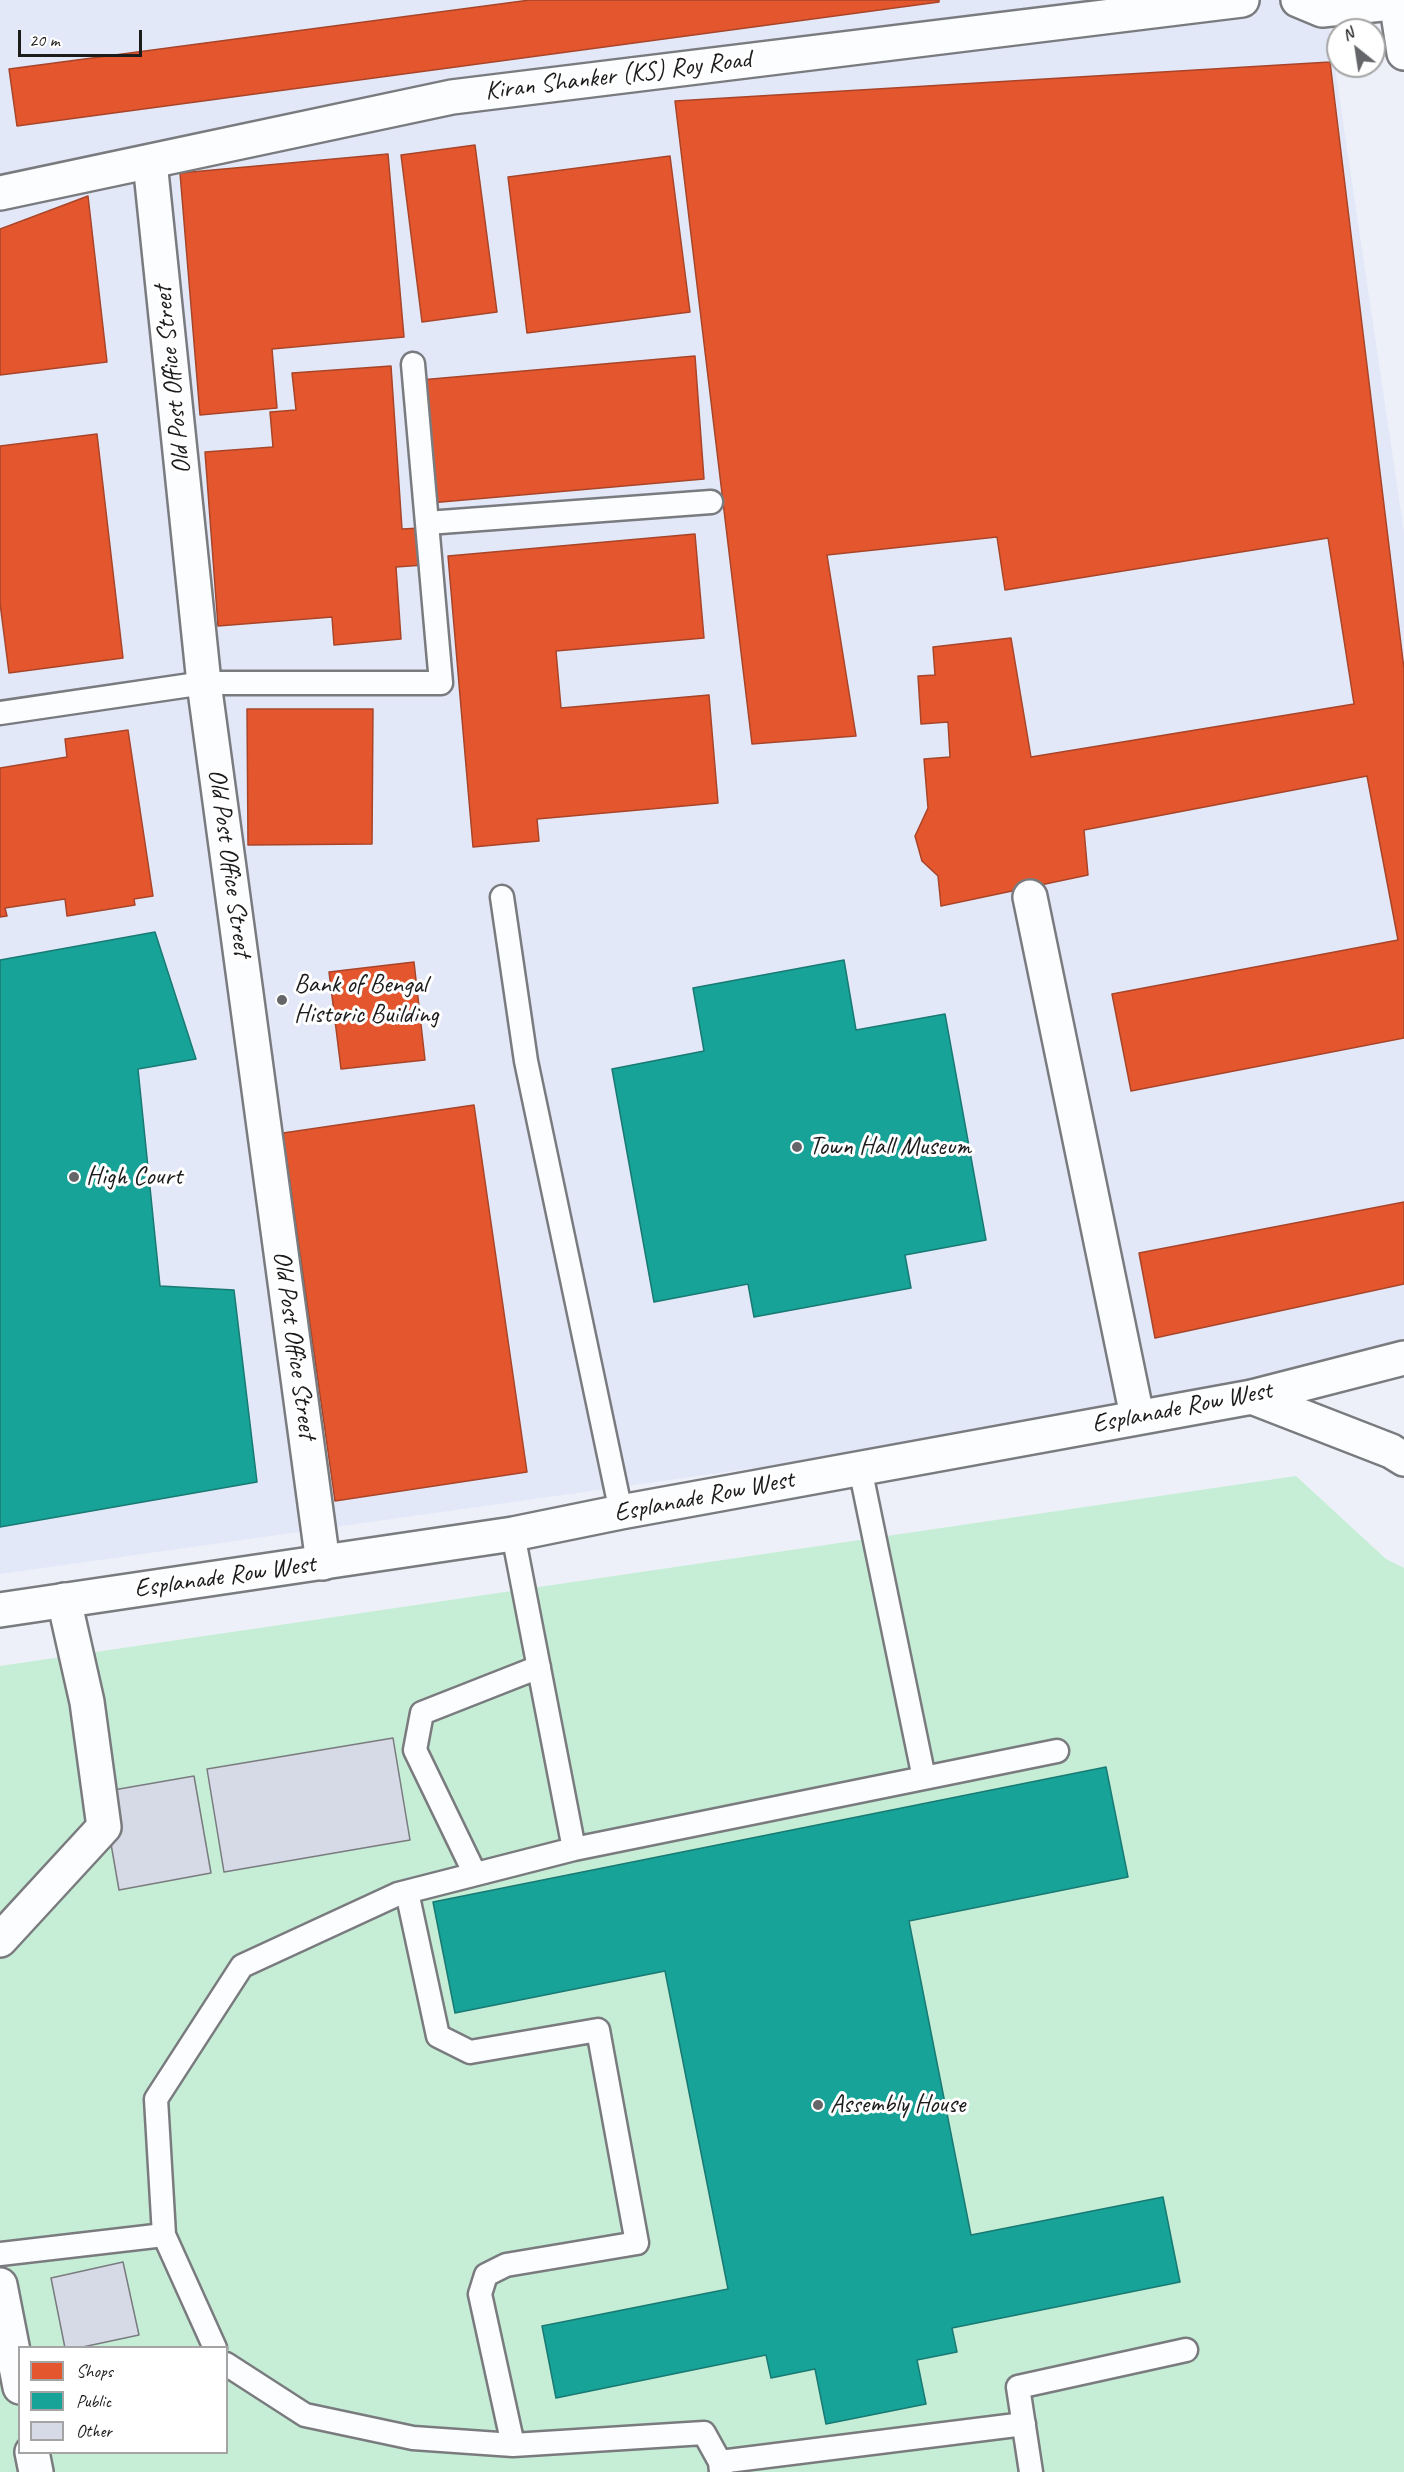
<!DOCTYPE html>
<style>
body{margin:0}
#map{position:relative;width:1404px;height:2472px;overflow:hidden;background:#edf0f8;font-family:Caveat,sans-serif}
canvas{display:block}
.legend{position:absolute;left:18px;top:2346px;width:210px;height:108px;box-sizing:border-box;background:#fff;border:2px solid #a4a4a4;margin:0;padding:8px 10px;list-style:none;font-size:18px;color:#1c1c1c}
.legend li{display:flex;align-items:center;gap:12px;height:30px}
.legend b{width:30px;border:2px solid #a4a4a4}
.north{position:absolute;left:1326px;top:18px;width:60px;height:60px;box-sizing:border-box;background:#fff;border:2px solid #a4a4a4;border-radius:50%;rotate:330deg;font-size:16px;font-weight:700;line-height:24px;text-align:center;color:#1c1c1c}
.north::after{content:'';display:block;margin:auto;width:21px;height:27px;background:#656669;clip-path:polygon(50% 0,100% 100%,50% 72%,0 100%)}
.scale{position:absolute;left:18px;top:30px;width:124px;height:27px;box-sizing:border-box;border:3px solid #1c1c1c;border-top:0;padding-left:8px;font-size:18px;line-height:21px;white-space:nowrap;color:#1c1c1c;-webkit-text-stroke:4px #fff;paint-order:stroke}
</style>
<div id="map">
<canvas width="1404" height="2472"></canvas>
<ul class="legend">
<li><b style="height:16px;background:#e4572e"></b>Shops</li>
<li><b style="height:16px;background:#17a398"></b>Public</li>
<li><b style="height:16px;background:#d6dae7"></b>Other</li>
</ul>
<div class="north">N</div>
<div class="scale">20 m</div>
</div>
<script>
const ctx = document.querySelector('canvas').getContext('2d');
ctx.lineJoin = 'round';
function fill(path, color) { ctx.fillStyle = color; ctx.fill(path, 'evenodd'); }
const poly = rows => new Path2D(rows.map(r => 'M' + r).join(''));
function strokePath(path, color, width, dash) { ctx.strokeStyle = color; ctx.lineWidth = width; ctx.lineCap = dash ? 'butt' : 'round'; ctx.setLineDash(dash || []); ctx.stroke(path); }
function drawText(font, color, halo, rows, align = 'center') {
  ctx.font = font + ' Caveat,sans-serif'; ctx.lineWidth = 6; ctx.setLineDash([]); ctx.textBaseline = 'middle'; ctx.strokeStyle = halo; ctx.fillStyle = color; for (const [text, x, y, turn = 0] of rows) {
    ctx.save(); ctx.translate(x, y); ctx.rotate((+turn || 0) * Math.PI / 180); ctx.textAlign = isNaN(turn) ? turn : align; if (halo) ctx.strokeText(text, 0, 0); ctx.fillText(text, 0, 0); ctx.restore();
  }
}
const built = poly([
 [0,0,1325,0,1404,532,1404,1352,1325,1388,0,1574]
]);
const green = poly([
 [1296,1476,1386,1559,1404,1568,1404,2472,0,2472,0,1666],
 [20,2348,226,2348,226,2452,20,2452]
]);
const shops = poly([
 [530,0,939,0,939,2,17,126,9,69,530,0],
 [1330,62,1404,669,1404,1038,1131,1091,1112,994,1398,940,1367,776,1084,830,1088,875,941,906,938,876,922,861,915,836,928,808,924,759,950,757,948,722,921,724,918,676,935,675,933,647,1011,638,1031,757,1354,704,1328,538,1005,590,997,537,827,555,856,736,752,744,675,101,1330,62],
 [475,145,497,312,422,322,401,155,475,145],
 [388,154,404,337,272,349,277,408,200,415,180,173,388,154],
 [670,156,690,312,527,333,508,177,670,156],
 [88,196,107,362,0,375,0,229,88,196],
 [695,356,704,479,430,503,420,380,695,356],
 [391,366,402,529,421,528,424,565,396,567,401,639,334,645,332,617,218,626,205,452,273,447,270,412,296,410,292,373,391,366],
 [97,434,123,658,9,673,0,603,0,446,97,434],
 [695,534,704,638,556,651,561,708,709,695,718,803,537,819,539,841,473,847,448,556,695,534],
 [247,709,373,709,372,844,248,845,247,709],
 [128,730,153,896,134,899,135,905,67,916,65,899,5,908,7,916,0,917,0,768,67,757,65,739,128,730],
 [414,962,425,1060,341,1069,329,972,414,962],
 [474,1105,527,1472,335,1501,283,1133,474,1105],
 [1404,1202,1404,1284,1155,1338,1139,1253,1404,1202]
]);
const public = poly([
 [155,932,196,1059,138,1069,160,1286,234,1290,257,1482,0,1527,0,960,155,932],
 [844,960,856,1030,945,1014,986,1240,905,1255,911,1288,754,1317,748,1284,654,1302,612,1069,704,1051,693,988,844,960],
 [1106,1767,1128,1877,909,1921,971,2235,1163,2197,1180,2282,952,2328,957,2352,917,2360,926,2404,826,2424,815,2369,771,2378,766,2355,556,2398,542,2326,728,2289,665,1971,455,2013,433,1902,1106,1767]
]);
const building = poly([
 [393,1738,410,1840,224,1872,207,1769,393,1738],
 [194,1776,211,1873,119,1890,102,1792,194,1776],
 [123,2262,139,2335,78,2348,65,2348,51,2278,123,2262]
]);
const service = poly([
 [427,523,711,502],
 [0,713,204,683,441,683,413,364],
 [502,897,526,1061,621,1512],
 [860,1468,924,1778],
 [513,1534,574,1849],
 [475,1874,415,1750,422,1713,539,1667],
 [407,1892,438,2036,470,2052,598,2030,637,2243,506,2265,486,2275,480,2294,513,2445],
 [0,2254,164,2235],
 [215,2348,164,2235,156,2099,242,1966,398,1894,574,1849,1057,1751],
 [226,2364,305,2415,413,2438,513,2445,704,2433,720,2462,721,2472],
 [720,2462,1024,2424],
 [1031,2472,1018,2387,1186,2350]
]);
const minor = poly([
 [150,162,204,683,323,1563],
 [1030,897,1137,1416],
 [0,1940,104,1827,87,1702,64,1600],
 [0,2285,20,2387],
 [32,2452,36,2472]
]);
const tertiary = poly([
 [1298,0,1322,10,1404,2],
 [0,193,452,97,1242,0],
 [0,1610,513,1534,621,1512,1252,1397,1404,1358]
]);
const secondary = poly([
 [1396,0,1404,53],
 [1252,1397,1391,1451,1404,1459]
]);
const markers = [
 [282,1000,6,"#656669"],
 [797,1147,6,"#656669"],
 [74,1177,6,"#656669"],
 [818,2105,6,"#656669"]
];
const streetNames = [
 ["Kiran Shanker (KS) Roy Road",618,76,-7],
 ["Old Post Office Street",173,380,-96],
 ["Old Post Office Street",229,863,82],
 ["Old Post Office Street",294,1345,82],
 ["Esplanade Row West",1182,1408,-11],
 ["Esplanade Row West",704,1497,-11],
 ["Esplanade Row West",225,1577,-8]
];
const poiNames = [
 ["Bank of Bengal",294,985],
 ["Historic Building",294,1015],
 ["Town Hall Museum",809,1147],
 ["High Court",86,1177],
 ["Assembly House",830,2105]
];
fill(built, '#e3e8f9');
fill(green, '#c6eed6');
fill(shops, '#e4572e');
strokePath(shops, '#a84529', 1.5);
fill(public, '#17a398');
strokePath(public, '#187a73', 1.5);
fill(building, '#d6dae7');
strokePath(building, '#7a7b7f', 1.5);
strokePath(service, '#7a7b7f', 27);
strokePath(minor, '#7a7b7f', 38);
strokePath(tertiary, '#7a7b7f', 38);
strokePath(secondary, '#7a7b7f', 38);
strokePath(service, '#fcfdfe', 22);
strokePath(minor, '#fcfdfe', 33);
strokePath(tertiary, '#fcfdfe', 33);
strokePath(secondary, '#fcfdfe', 33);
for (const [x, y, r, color] of markers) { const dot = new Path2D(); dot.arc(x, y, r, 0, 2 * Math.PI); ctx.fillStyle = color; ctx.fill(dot); strokePath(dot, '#fff', 2); }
drawText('26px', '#1c1c1c', '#fff', streetNames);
drawText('26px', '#1c1c1c', '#fff', poiNames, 'left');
</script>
